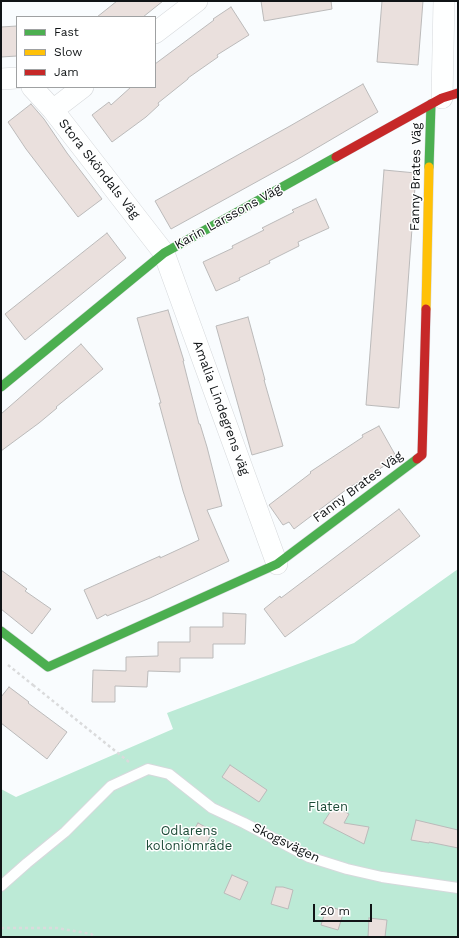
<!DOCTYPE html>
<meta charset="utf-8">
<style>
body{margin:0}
#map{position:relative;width:459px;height:938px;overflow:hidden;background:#f9fcfe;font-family:"Work Sans",sans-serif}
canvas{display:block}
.frame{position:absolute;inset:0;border:2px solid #101416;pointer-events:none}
.legend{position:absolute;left:16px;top:16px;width:140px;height:72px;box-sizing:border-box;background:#fff;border:1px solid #9fa1a2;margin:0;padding:5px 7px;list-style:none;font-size:12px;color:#101416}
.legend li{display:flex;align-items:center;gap:8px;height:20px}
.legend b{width:20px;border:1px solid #9fa1a2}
.scale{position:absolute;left:313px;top:904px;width:59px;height:18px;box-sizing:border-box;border:2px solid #101416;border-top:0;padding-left:5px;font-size:12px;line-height:14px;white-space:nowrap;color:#101416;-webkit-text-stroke:3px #fff;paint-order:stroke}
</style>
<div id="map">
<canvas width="459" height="938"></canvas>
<div class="frame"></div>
<ul class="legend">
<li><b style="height:5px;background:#4caf50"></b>Fast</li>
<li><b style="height:5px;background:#ffc107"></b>Slow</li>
<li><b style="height:5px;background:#c62828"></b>Jam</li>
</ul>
<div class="scale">20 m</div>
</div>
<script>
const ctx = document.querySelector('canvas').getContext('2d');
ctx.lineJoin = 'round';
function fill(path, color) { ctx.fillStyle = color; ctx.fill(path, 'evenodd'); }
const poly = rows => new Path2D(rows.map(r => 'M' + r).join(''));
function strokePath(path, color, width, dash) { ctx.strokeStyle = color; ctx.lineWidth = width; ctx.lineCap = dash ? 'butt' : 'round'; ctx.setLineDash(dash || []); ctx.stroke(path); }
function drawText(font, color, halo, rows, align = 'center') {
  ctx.font = font + ' "Work Sans",sans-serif'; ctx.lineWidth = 3; ctx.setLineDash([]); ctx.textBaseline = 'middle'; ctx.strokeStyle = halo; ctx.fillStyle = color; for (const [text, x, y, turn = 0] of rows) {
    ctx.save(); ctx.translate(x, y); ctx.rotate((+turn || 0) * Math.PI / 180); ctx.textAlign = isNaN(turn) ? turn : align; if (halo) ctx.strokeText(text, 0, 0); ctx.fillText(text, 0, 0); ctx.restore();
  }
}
const green = poly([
 [458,569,458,937,1,937,1,789,16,797,173,729,167,713,354,643]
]);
const building = poly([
 [117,1,163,1,143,17,97,17,117,1],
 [261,1,331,1,332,9,264,21,261,1],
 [382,1,423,1,418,65,377,62,382,1],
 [231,7,249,35,217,55,218,57,188,78,188,79,158,103,159,105,146,117,112,142,92,115,109,102,111,105,131,87,155,87,155,64,214,20,213,19,231,7],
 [17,26,17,56,1,57,1,27,17,26],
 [363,84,378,112,298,159,171,229,155,201,290,126,363,84],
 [31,104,44,119,67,153,102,199,78,217,26,149,8,122,31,104],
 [384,170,416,173,399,408,366,405,384,170],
 [316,199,329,228,298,242,299,246,269,261,270,263,239,278,240,280,216,291,203,262,233,248,232,246,264,230,262,228,294,212,292,210,316,199],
 [107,233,126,258,25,340,5,314,107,233],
 [168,310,184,361,183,361,199,424,200,424,207,447,222,506,207,510,229,561,150,598,107,616,106,614,97,619,84,590,160,556,160,558,199,540,183,491,159,403,161,403,137,318,168,310],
 [248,317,265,380,264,380,283,446,252,455,216,326,248,317],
 [81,344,103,369,56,407,57,408,39,423,1,451,1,414,81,344],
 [379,426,397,458,347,489,294,529,289,522,283,525,269,505,311,473,310,472,363,437,362,435,379,426],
 [399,509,420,536,285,637,264,609,280,596,281,598,399,509],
 [1,570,27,589,25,591,51,609,32,634,1,609,1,570],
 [223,613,246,614,245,644,213,644,213,658,180,658,180,672,148,671,147,687,115,686,115,702,92,702,93,670,126,671,126,657,158,656,158,642,190,642,190,627,223,627,223,613],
 [9,687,29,702,28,703,67,732,47,759,1,723,1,697,9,687],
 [230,765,267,790,259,802,222,777,230,765],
 [334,806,349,814,344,823,369,827,364,844,323,823,334,806],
 [416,820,458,830,458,848,429,842,429,843,411,840,416,820],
 [198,823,213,831,204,848,188,840,198,823],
 [232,875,248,882,240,900,224,893,232,875],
 [276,887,283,887,293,890,288,909,271,904,276,887],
 [327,906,344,911,338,930,321,925,327,906],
 [369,918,387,920,385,937,368,937,369,918]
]);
const path = poly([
 [8,665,33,685,36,683],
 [33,685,129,762],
 [1,928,57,928,91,934,95,937]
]);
const lane = poly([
 [1,886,27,863,65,832,111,786,148,769,169,774,212,808,244,823,309,857,347,869,382,877,458,888]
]);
const street = poly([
 [155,33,197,1],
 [1,79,17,78],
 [32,87,53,110,164,253,277,564],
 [442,98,444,1],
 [53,110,83,87]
]);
const fast = poly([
 [429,167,431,104],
 [1,387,164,253,336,157],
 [1,631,48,667,277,564,417,459]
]);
const slow = poly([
 [426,309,429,167]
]);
const jam = poly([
 [336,157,442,98,458,93],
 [417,459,422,455,426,309]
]);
const streetNames = [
 ["Stora Sköndals Väg",99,169,52],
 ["Fanny Brates Väg",416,177,-89],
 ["Karin Larssons Väg",228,217,-29],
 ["Amalia Lindegrens väg",221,408,70],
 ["Fanny Brates Väg",358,487,-37],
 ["Skogsvägen",286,843,26]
];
const parkNames = [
 ["Flaten",328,807],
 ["Odlarens",189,831],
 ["koloniområde",189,846]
];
fill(green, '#bcead6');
fill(building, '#eae0dd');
strokePath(building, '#bbbaba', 1);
strokePath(lane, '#d6d9dc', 12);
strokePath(street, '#d6d9dc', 22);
strokePath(fast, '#d6d9dc', 10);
strokePath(slow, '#d6d9dc', 10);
strokePath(jam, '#d6d9dc', 10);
strokePath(path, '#dadbdc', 2.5, [3, 3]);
strokePath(lane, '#feffff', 10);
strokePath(street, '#feffff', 21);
strokePath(fast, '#4caf50', 9);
strokePath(slow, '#ffc107', 9);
strokePath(jam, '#c62828', 9);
drawText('13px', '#101416', '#fff', streetNames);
drawText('13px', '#1e4c38', '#fff', parkNames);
</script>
